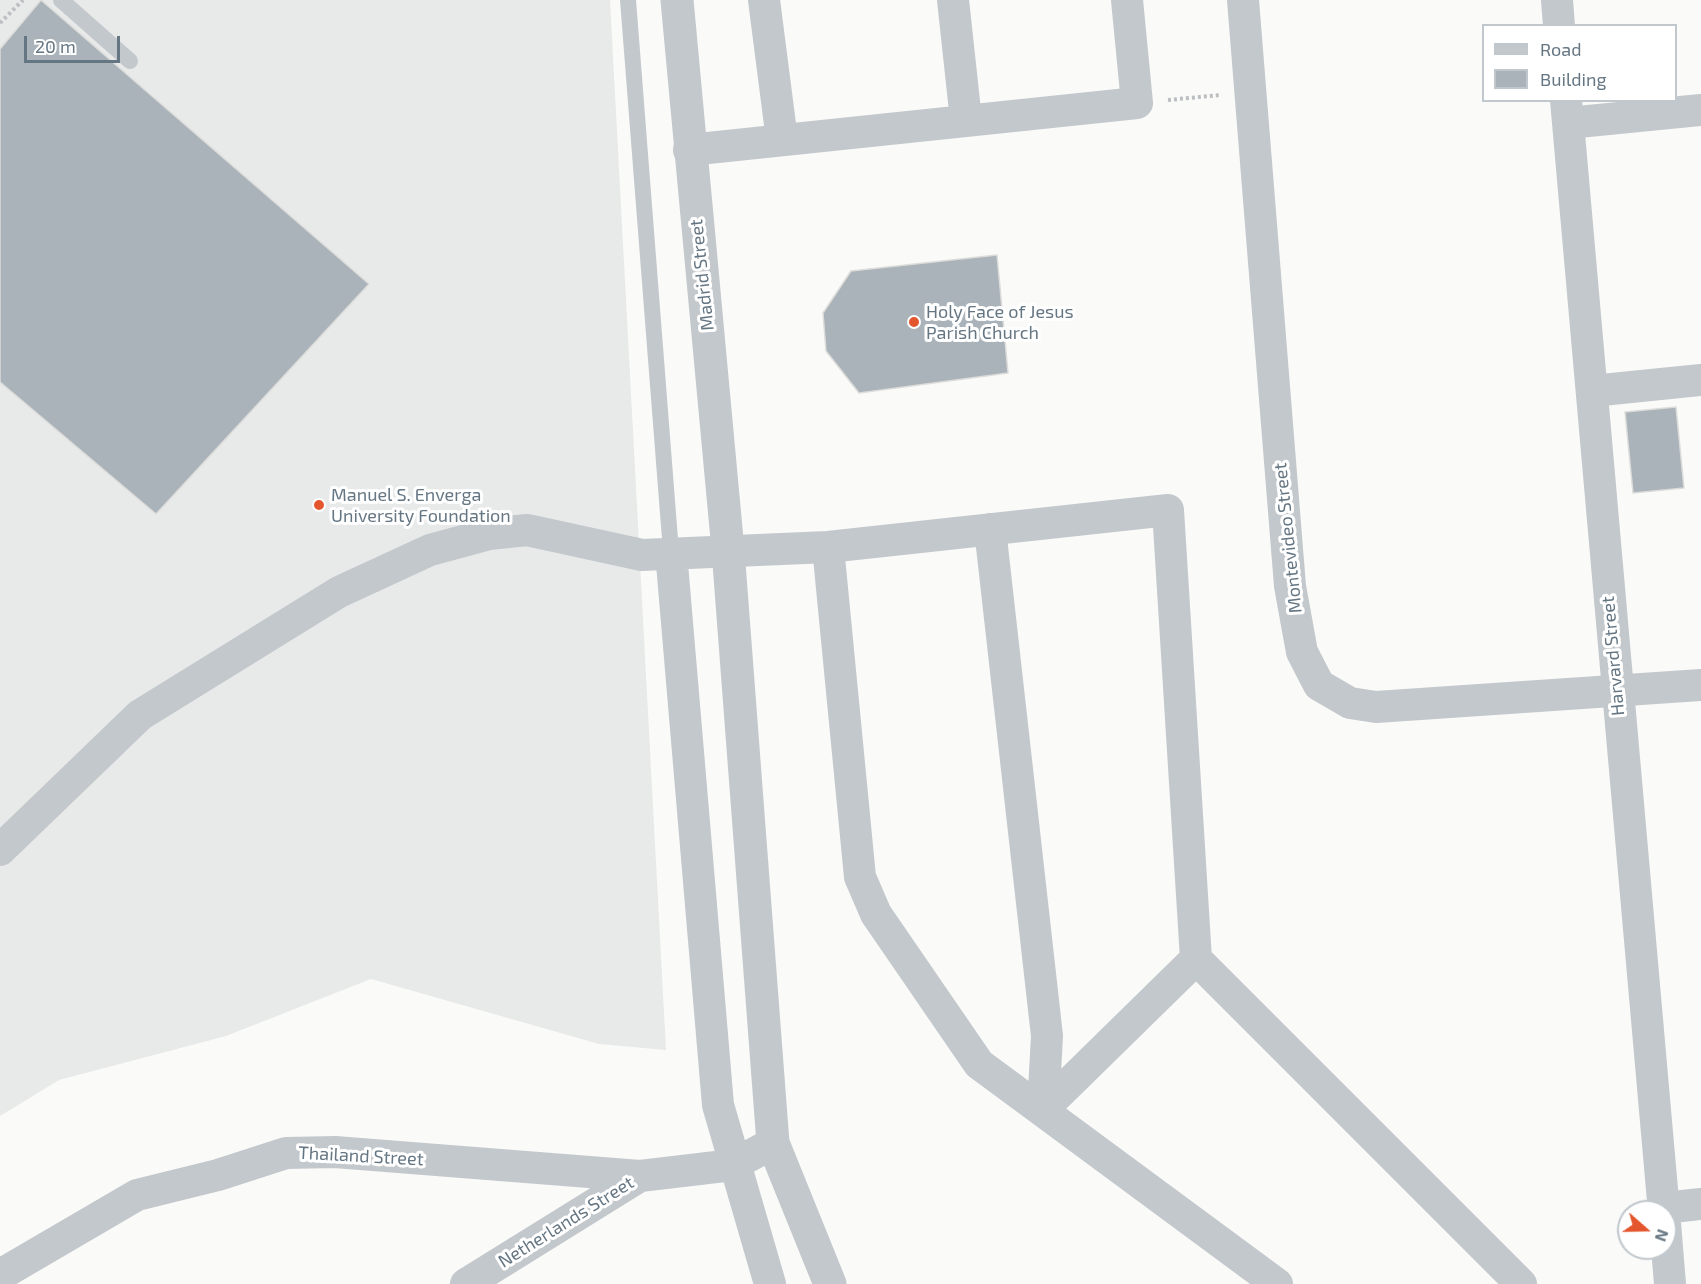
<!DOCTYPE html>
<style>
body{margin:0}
#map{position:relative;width:1701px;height:1284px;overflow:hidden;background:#fafaf8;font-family:"Exo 2",sans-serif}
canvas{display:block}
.legend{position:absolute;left:1482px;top:24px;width:195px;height:78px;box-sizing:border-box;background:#fff;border:2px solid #c1c8cd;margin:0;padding:8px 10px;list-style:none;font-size:18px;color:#657683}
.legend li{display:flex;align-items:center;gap:12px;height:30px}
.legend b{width:30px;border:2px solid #c1c8cd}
.north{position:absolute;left:1617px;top:1200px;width:60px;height:60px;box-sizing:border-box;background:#fff;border:2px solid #c1c8cd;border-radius:50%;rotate:110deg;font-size:16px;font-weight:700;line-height:24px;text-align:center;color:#657683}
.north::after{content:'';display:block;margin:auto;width:21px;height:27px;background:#e4572e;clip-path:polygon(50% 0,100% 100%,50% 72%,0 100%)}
.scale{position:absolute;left:24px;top:36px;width:96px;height:27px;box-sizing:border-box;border:3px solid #657683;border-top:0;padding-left:8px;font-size:18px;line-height:21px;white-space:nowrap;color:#657683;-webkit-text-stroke:4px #fff;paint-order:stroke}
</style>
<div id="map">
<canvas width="1701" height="1284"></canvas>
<ul class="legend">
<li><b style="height:8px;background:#c3c8cc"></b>Road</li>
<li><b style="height:16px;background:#aab3b9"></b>Building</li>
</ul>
<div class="north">N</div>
<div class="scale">20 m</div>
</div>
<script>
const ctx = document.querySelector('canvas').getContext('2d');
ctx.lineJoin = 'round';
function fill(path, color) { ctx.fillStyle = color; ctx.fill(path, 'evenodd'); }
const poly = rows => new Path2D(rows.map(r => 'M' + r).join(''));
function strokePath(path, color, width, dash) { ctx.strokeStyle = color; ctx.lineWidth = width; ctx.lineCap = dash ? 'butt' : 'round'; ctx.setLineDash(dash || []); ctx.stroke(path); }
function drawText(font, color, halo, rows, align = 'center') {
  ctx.font = font + ' "Exo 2",sans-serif'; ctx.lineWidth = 6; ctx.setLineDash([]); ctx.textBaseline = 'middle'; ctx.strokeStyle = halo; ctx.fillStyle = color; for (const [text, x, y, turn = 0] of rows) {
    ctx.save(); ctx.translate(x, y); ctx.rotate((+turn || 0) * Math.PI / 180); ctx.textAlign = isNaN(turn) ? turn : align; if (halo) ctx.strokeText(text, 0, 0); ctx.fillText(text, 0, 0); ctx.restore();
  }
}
const built = poly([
 [0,0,610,0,666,1050,599,1044,371,979,226,1036,59,1080,0,1116]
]);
const building = poly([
 [41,0,369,284,156,514,0,382,0,49,41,0],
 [997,255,1008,373,859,393,826,351,823,313,851,271,997,255],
 [1676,407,1684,488,1633,493,1625,412,1676,407]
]);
const path = poly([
 [0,23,23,0],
 [1168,100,1220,95]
]);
const service = poly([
 [61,0,130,61],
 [628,0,671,552]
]);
const minor = poly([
 [764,0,782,140],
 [953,0,966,120],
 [1243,0,1290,586,1302,652,1319,685,1350,703,1376,707,1701,685],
 [1557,0,1559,26],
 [1566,100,1664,1212],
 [1568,123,1701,110],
 [689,150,1137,103,1127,0],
 [1592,391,1701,380],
 [990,529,1047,1036,1043,1109],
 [828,547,860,877,876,914,979,1064,1277,1284],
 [671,552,718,1105,770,1284],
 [0,850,140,715,339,592,430,550,489,534,527,530,642,555,828,547,1168,510,1196,959,1521,1284],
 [1043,1109,1196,959],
 [1664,1208,1701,1204],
 [1665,1223,1670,1284],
 [0,1275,137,1195,218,1175,286,1153,335,1152,640,1176],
 [466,1284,640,1176,733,1165,773,1143]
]);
const tertiary = poly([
 [677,0,728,550,773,1143,830,1284]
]);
const markers = [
 [914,322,6,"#e4572e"],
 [319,505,6,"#e4572e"]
];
const streetNames = [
 ["Madrid Street",702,275,-96],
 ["Montevideo Street",1288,538,-96],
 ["Harvard Street",1613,656,-95],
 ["Thailand Street",361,1156,3],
 ["Netherlands Street",566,1222,-32]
];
const poiNames = [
 ["Holy Face of Jesus",926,312],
 ["Parish Church",926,333],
 ["Manuel S. Enverga",331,495],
 ["University Foundation",331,516]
];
fill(built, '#e8e9e9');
fill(building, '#aab3b9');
strokePath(building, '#dcdcda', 1.5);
strokePath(path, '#bbbfc2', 4, [3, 3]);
strokePath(service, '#c3c8cc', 16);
strokePath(minor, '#c3c8cc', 32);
strokePath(tertiary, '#c3c8cc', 33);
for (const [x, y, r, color] of markers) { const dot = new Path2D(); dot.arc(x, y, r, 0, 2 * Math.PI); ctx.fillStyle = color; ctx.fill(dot); strokePath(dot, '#fff', 2); }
drawText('18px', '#657683', '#fff', streetNames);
drawText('18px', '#657683', '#fff', poiNames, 'left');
</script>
